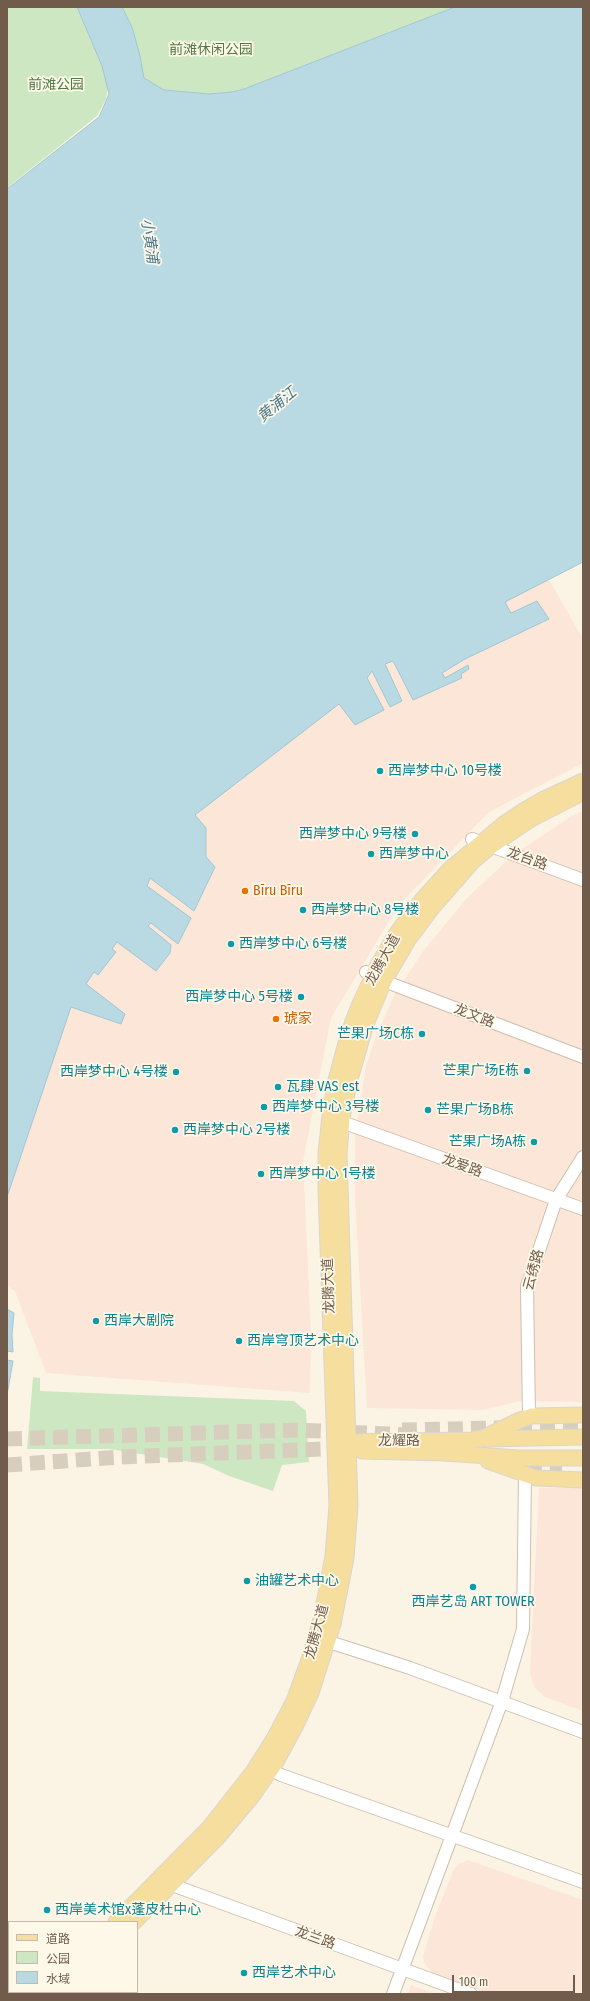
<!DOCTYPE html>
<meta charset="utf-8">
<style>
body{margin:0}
#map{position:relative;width:590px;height:2001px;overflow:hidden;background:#fbf4e4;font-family:"Fira Sans Condensed","Noto Sans SC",sans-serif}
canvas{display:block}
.frame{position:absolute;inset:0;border:8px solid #715c4b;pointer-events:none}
.legend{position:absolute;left:8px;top:1921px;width:130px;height:72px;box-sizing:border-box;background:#fef8e9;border:1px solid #c6baaa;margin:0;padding:5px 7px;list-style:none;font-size:12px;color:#715c4b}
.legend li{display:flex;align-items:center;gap:8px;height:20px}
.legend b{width:20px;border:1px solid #c6baaa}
.scale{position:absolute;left:452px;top:1975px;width:123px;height:18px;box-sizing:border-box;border:2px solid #715c4b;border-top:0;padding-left:5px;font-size:12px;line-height:14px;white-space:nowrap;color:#715c4b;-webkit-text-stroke:3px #fef8e9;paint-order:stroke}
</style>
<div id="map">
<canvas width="590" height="2001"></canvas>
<div class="frame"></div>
<ul class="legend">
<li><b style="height:5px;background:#f6de9f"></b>道路</li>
<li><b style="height:11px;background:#cee7c3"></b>公园</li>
<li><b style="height:11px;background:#b9d9e3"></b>水域</li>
</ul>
<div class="scale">100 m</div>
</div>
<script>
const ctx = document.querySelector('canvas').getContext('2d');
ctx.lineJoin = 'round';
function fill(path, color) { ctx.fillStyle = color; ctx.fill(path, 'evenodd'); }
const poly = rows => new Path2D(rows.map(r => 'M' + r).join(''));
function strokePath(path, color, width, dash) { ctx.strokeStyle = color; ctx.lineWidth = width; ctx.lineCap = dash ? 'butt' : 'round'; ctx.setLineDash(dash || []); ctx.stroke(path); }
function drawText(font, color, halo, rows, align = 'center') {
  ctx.font = font + ' "Fira Sans Condensed","Noto Sans SC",sans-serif'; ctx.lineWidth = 3.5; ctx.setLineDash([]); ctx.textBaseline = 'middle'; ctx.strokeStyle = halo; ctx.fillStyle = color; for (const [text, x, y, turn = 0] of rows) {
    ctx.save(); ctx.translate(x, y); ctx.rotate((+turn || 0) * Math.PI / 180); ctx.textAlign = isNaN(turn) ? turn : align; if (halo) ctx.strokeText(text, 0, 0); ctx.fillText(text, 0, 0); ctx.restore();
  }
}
const commercial = poly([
 [539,562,583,639,583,763,489,812,398,906,331,1018,303,1161,311,1333,310,1393,46,1373,15,1291,7,1286,7,1161,62,994,177,813,339,686],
 [583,811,583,1402,520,1401,483,1410,367,1408,355,1197,355,1139,366,1066,377,1034,395,994,424,950,468,897,513,855,570,817],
 [539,1488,583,1488,583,1711,545,1697,534,1687,530,1673],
 [468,1860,583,1900,583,1994,489,1994,432,1973,424,1962,423,1956,436,1914,454,1869,458,1864],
 [411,1985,435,1994,408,1994]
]);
const green = poly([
 [7,7,77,7,104,70,108,87,106,99,97,116,7,188],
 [122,7,455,7,244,89,232,92,209,94,164,90,144,78,132,27],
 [33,1377,40,1378,40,1391,294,1401,306,1411,309,1462,282,1465,273,1491,229,1476,203,1464,109,1449,27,1449]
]);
const water = poly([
 [77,7,122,7,132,27,140,56,144,78,164,90,209,94,232,92,244,89,455,7,583,7,583,562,505,602,511,613,537,601,549,619,465,659,442,673,445,678,468,665,469,669,461,674,462,678,413,700,393,661,385,664,402,701,390,707,372,671,367,678,384,710,355,725,339,704,195,815,206,828,206,857,215,867,194,911,150,878,147,886,191,918,178,944,151,923,148,926,171,945,170,953,156,971,117,942,112,949,116,952,98,975,94,972,86,984,125,1014,121,1024,71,1007,7,1197,7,189,99,117,109,94,102,66,77,7],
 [7,1309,14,1313,12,1334,13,1352,7,1351,7,1309],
 [7,1360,13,1361,7,1395,7,1360]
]);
const majorTunnel = poly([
 [402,1430,583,1426],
 [7,1439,295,1430,412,1435],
 [504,1464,562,1467],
 [7,1465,120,1457,348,1448]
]);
const minor = poly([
 [472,839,583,880],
 [366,972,384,981,583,1057],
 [342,1122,583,1209],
 [529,1417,527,1286,556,1200,583,1157],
 [320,1639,410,1668,583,1732],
 [271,1770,281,1775,583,1882],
 [164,1882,471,1994],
 [393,1994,502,1701,523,1629,525,1475]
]);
const major = poly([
 [486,1439,583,1437],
 [339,1442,472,1440,485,1437,520,1420,532,1416,583,1415],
 [362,1451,444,1453,519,1458,583,1458],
 [488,1461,536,1478,583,1480],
 [116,1922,209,1828,253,1772,274,1739,294,1701,310,1657,321,1620,333,1556,337,1506,326,1190,326,1153,330,1116,336,1080,349,1032,359,1006,378,965,397,933,422,900,450,869,505,823,523,811,542,800,583,781],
 [134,1922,218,1837,253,1795,276,1762,295,1727,311,1693,333,1624,346,1558,350,1506,339,1154,342,1118,349,1083,366,1024,384,981,408,940,432,908,473,861,491,846,531,819,582,793],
 [44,1994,45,1992],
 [61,1994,63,1992]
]);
const markers = [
 [380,771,4,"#0f9aa8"],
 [415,834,4,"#0f9aa8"],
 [371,854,4,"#0f9aa8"],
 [245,891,4,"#e8710a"],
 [303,910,4,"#0f9aa8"],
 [231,944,4,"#0f9aa8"],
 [301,997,4,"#0f9aa8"],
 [276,1019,4,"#e8710a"],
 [422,1034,4,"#0f9aa8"],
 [527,1071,4,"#0f9aa8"],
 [176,1072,4,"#0f9aa8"],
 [278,1087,4,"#0f9aa8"],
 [264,1107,4,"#0f9aa8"],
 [428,1110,4,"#0f9aa8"],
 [175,1130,4,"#0f9aa8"],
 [534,1142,4,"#0f9aa8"],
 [261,1174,4,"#0f9aa8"],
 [96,1321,4,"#0f9aa8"],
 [239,1341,4,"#0f9aa8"],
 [247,1581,4,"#0f9aa8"],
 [473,1587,4,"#0f9aa8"],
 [47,1910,4,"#0f9aa8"],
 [244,1973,4,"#0f9aa8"]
];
const parkNames = [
 ["前滩休闲公园",211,50],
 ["前滩公园",56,85]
];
const cultureNames = [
 ["西岸梦中心 10号楼",388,771],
 ["西岸梦中心 9号楼",407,834,"right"],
 ["西岸梦中心",379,854],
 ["西岸梦中心 8号楼",311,910],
 ["西岸梦中心 6号楼",239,944],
 ["西岸梦中心 5号楼",293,997,"right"],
 ["芒果广场C栋",414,1034,"right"],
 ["芒果广场E栋",519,1071,"right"],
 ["西岸梦中心 4号楼",168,1072,"right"],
 ["瓦肆 VAS est",286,1087],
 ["西岸梦中心 3号楼",272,1107],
 ["芒果广场B栋",436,1110],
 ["西岸梦中心 2号楼",183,1130],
 ["芒果广场A栋",526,1142,"right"],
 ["西岸梦中心 1号楼",269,1174],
 ["西岸大剧院",104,1321],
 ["西岸穹顶艺术中心",247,1341],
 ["油罐艺术中心",255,1581],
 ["西岸艺岛 ART TOWER",473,1602,"center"],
 ["西岸美术馆x蓬皮杜中心",55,1910],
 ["西岸艺术中心",252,1973]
];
const streetNames = [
 ["龙台路",527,859,20],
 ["龙腾大道",383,960,-61],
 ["龙文路",474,1016,21],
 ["龙爱路",462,1166,20],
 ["云绣路",534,1270,-75],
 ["龙腾大道",329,1286,-92],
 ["龙耀路",399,1441],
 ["龙腾大道",317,1632,-75],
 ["龙兰路",315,1938,20]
];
const foodNames = [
 ["Bīru Bīru",253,891],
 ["琥家",284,1019]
];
const waterNames = [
 ["小黄浦",149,241,82],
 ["黄浦江",277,405,-39]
];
fill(commercial, '#fbe6d8');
fill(green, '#cee7c3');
fill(water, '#b9d9e3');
strokePath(water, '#a0c7d4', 1);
strokePath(majorTunnel, '#d8cebe', 15, [15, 8]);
strokePath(minor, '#cebfae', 14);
strokePath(major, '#dad5d0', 17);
strokePath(minor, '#fff', 12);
strokePath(major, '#f6de9f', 15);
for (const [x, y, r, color] of markers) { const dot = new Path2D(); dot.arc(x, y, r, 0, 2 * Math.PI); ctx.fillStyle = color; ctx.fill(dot); strokePath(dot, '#fef8e9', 1.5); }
drawText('14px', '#517c46', '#fef8e9', parkNames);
drawText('14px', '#0d838f', '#fef8e9', cultureNames, 'left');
drawText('14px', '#715c4b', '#fef8e9', streetNames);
drawText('14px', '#c56008', '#fef8e9', foodNames, 'left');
drawText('italic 15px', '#49798a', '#fef8e9', waterNames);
</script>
